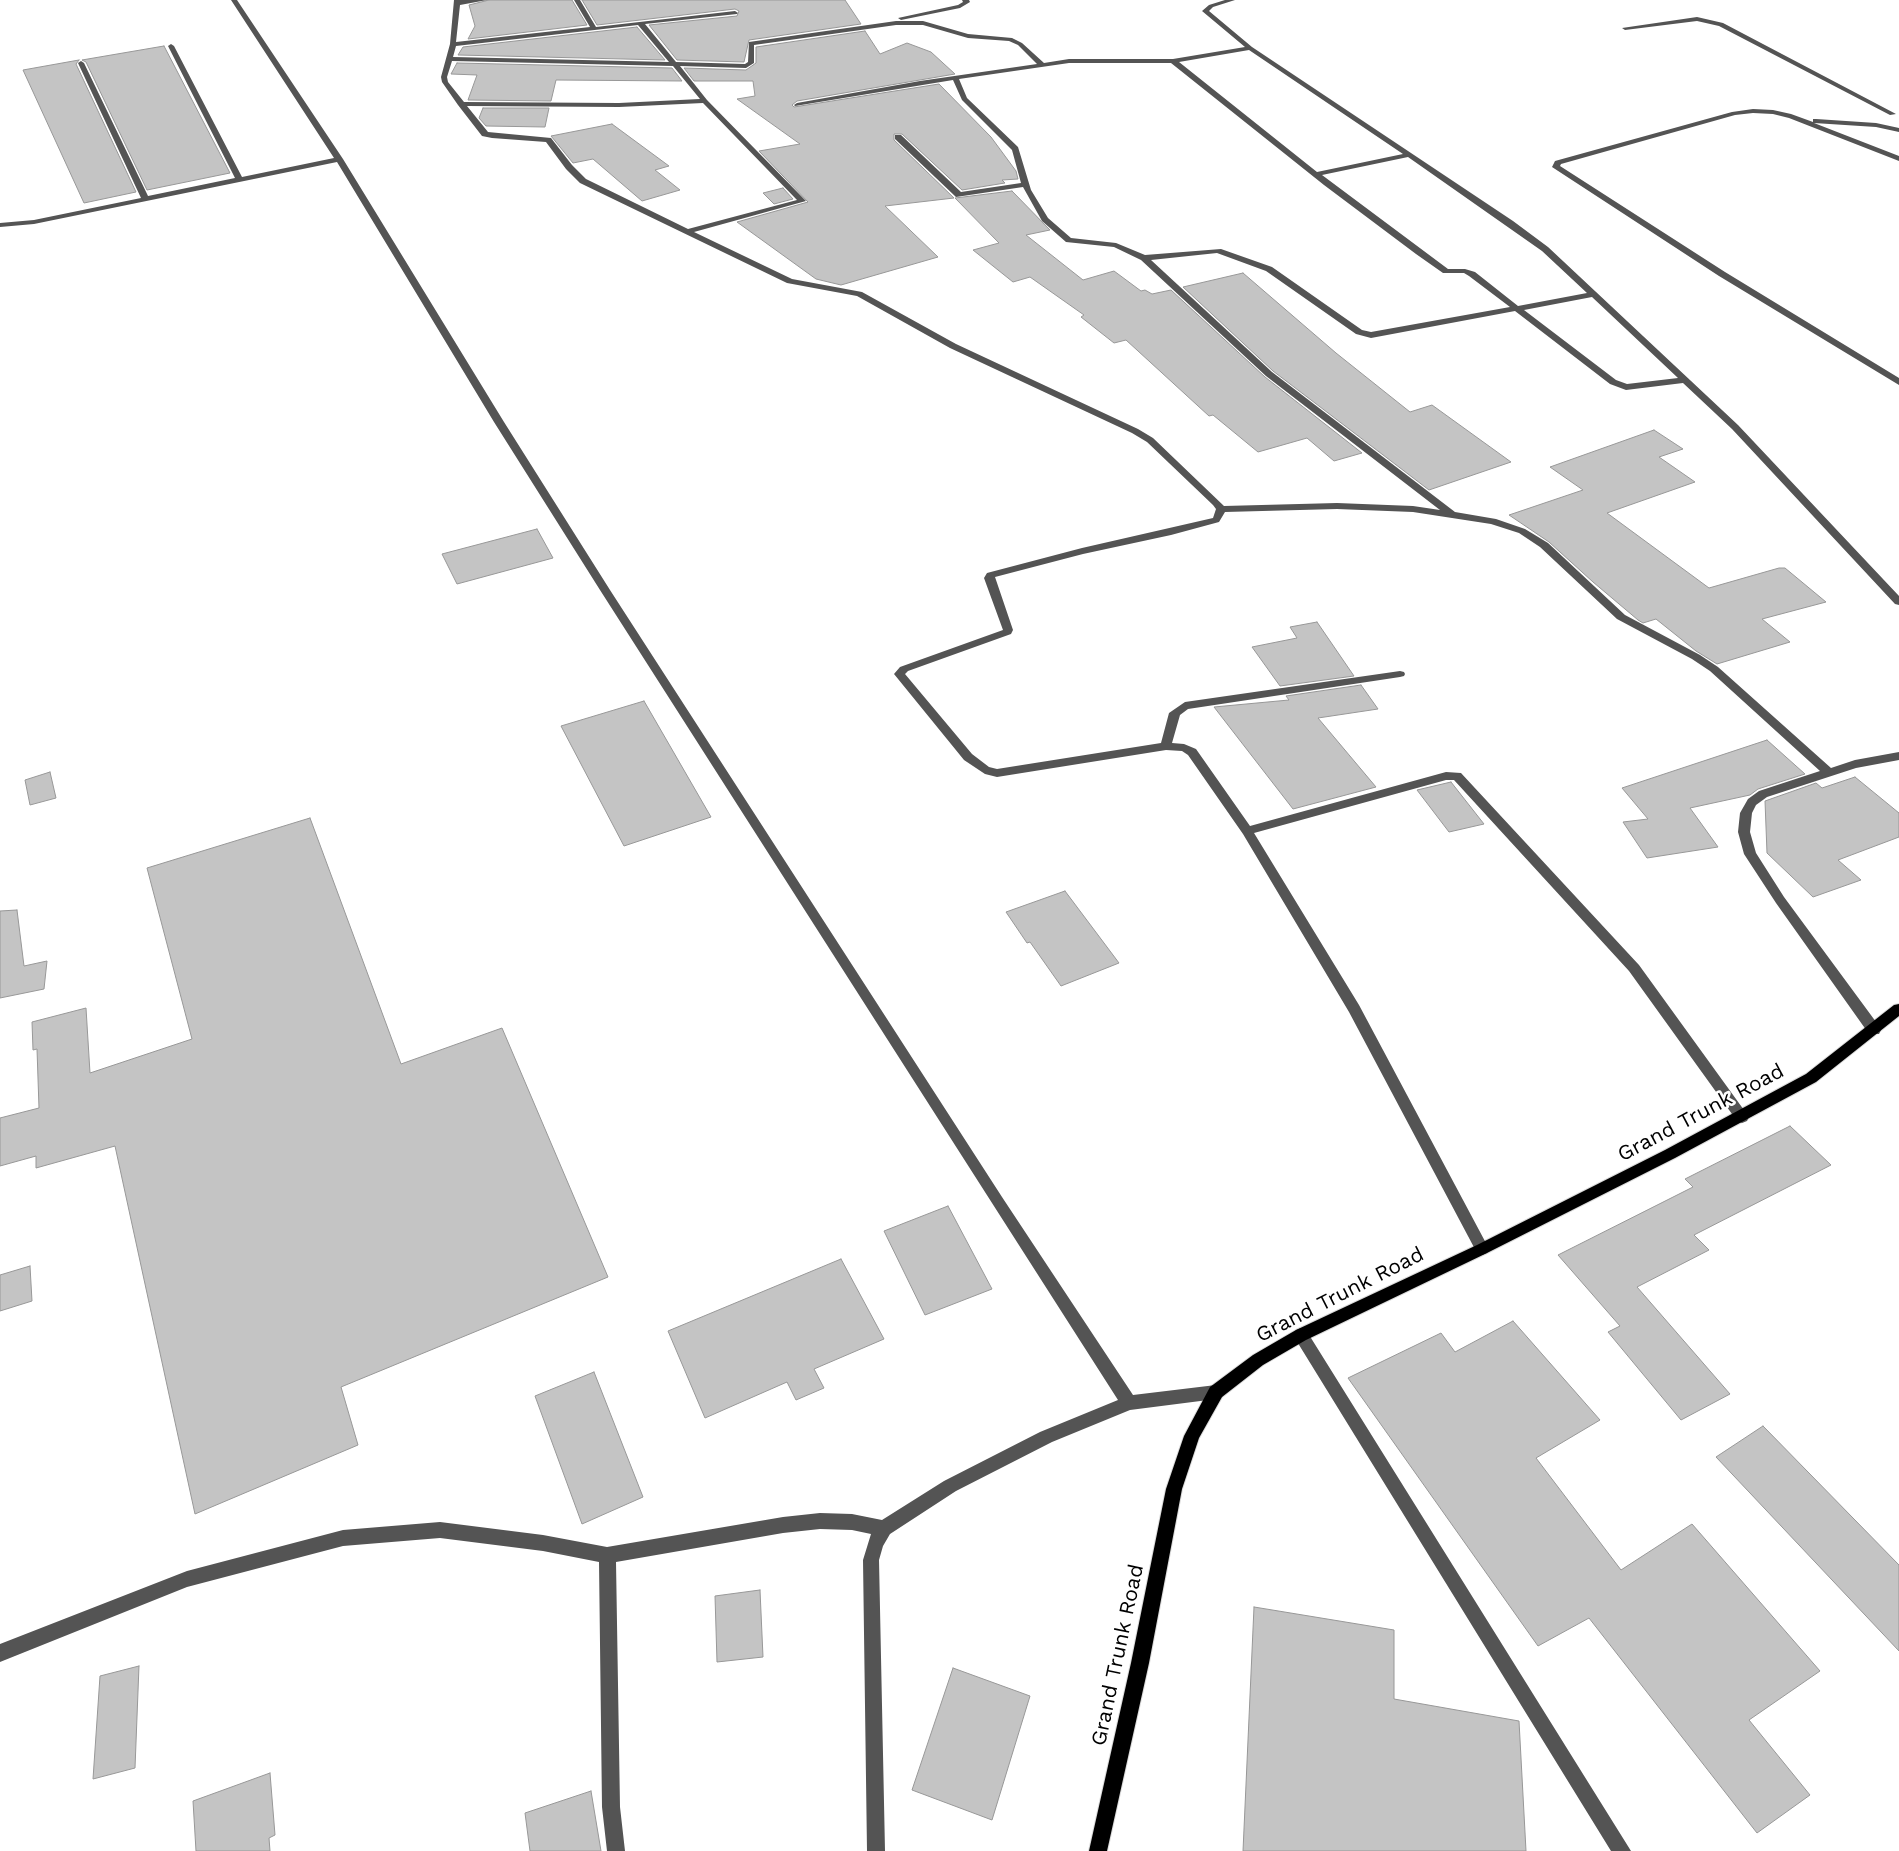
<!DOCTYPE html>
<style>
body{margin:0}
canvas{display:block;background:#fff}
</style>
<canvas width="1899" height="1851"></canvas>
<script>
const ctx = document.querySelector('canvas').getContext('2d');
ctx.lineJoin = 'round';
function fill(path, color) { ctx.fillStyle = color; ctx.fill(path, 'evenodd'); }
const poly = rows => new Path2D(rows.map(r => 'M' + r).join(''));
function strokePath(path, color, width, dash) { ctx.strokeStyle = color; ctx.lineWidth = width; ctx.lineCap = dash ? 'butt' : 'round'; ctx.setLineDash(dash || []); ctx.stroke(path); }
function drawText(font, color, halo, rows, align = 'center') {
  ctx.font = font + ' "Work Sans",sans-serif'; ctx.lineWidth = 5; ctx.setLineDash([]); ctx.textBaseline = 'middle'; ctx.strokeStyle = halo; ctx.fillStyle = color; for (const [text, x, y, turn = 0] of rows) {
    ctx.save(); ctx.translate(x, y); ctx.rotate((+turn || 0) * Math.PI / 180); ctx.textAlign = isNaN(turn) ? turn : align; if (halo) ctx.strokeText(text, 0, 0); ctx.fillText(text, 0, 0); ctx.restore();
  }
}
const building = poly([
 [489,0,572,0,587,25,468,39,475,26,469,5,489,0],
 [582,0,845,0,861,24,749,40,744,62,677,60,649,25,737,16,739,11,735,9,597,25,582,0],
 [637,27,665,60,458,55,463,47,637,27],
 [865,31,880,54,907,43,931,52,955,74,797,101,792,105,794,107,939,84,991,137,1016,171,1018,179,1002,180,1005,183,962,190,902,134,894,134,894,140,954,198,885,206,938,257,841,285,816,279,737,222,808,202,759,151,800,144,737,99,755,96,753,81,694,81,684,68,746,70,756,63,756,47,865,31],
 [164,46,230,173,147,190,86,62,82,60,164,46],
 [79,60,76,64,136,192,84,203,23,70,79,60],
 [457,63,672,68,682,81,556,80,551,101,468,100,477,75,451,74,457,63],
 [483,108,549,108,545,127,486,126,479,118,483,108],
 [612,124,669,166,655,170,680,190,642,201,593,159,573,163,551,136,612,124],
 [783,188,793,199,774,204,763,193,783,188],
 [1012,191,1050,230,1026,235,1083,280,1114,271,1141,291,1145,290,1152,294,1171,290,1265,377,1362,453,1334,461,1307,438,1258,452,1213,415,1209,416,1126,340,1114,343,1081,317,1084,315,1030,277,1013,282,973,250,999,243,955,198,1012,191],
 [1243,273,1336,353,1410,412,1432,405,1511,462,1429,490,1273,371,1183,287,1243,273],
 [1654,430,1683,449,1659,457,1695,482,1607,513,1709,588,1779,568,1785,568,1826,602,1762,619,1790,642,1717,664,1696,651,1656,619,1643,623,1638,620,1593,582,1549,542,1509,515,1583,490,1550,467,1654,430],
 [537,529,553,558,457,584,442,554,537,529],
 [1317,622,1354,676,1280,686,1252,647,1297,638,1290,627,1317,622],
 [1361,685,1378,709,1318,718,1376,787,1293,809,1214,707,1289,700,1286,696,1361,685],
 [644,701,711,817,624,846,561,726,644,701],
 [1767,740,1805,774,1758,789,1750,795,1690,808,1718,847,1647,858,1623,822,1648,819,1622,788,1767,740],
 [50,772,56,798,30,805,25,780,50,772],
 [1855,777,1899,813,1899,837,1838,860,1861,880,1813,897,1767,853,1765,801,1816,783,1822,788,1855,777],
 [1451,782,1484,824,1449,832,1417,790,1451,782],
 [310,818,401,1064,502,1028,608,1277,341,1387,358,1445,195,1514,115,1146,36,1168,36,1156,0,1166,0,1118,39,1108,37,1049,33,1050,32,1022,86,1008,90,1073,192,1039,147,868,310,818],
 [1065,891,1119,963,1061,986,1030,942,1027,943,1006,912,1065,891],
 [17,910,24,966,47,961,44,989,0,998,0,911,17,910],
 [1790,1126,1831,1165,1694,1235,1709,1250,1637,1287,1730,1394,1681,1420,1608,1332,1620,1326,1558,1255,1693,1187,1685,1179,1790,1126],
 [948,1206,992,1289,925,1315,884,1231,948,1206],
 [841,1259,884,1339,814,1369,824,1388,796,1400,787,1382,705,1418,668,1331,841,1259],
 [30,1266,32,1301,0,1311,0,1275,30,1266],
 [1513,1321,1600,1420,1536,1458,1621,1570,1692,1524,1820,1671,1749,1720,1810,1795,1757,1833,1589,1618,1538,1646,1348,1378,1441,1333,1455,1352,1513,1321],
 [594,1372,643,1497,582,1524,535,1396,594,1372],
 [1763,1426,1899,1565,1899,1651,1716,1457,1763,1426],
 [760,1590,763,1657,717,1662,715,1596,760,1590],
 [1254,1607,1394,1630,1394,1699,1519,1721,1526,1851,1243,1851,1254,1607],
 [139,1666,135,1768,93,1779,100,1676,139,1666],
 [953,1668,1030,1696,992,1820,912,1790,953,1668],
 [270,1773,275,1835,269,1838,270,1851,196,1851,193,1801,270,1773],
 [591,1791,601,1851,530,1851,525,1813,591,1791]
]);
const minor = poly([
 [231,0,237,0,343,159,504,422,610,590,1002,1197,1133,1395,1216,1385,1222,1387,1224,1392,1222,1397,1216,1399,1130,1410,1052,1442,956,1491,890,1534,883,1546,879,1560,885,1851,867,1851,863,1560,871,1534,852,1530,820,1529,783,1533,616,1562,620,1807,625,1851,607,1851,602,1807,599,1562,543,1551,440,1538,343,1546,187,1587,0,1662,0,1644,187,1571,343,1530,440,1522,543,1535,607,1547,783,1517,820,1513,852,1514,882,1520,944,1481,1040,1432,1118,1400,600,590,494,422,337,162,34,224,0,227,0,223,34,220,141,198,78,63,81,61,84,63,148,196,235,178,168,46,171,44,174,46,242,177,334,158,231,0],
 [454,0,487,0,460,5,456,42,590,27,574,0,580,0,596,27,735,11,738,13,737,14,645,24,676,62,745,64,748,62,749,42,896,21,923,21,968,34,1012,38,1022,43,1044,63,1069,59,1173,59,1245,47,1202,11,1209,5,1225,0,1235,0,1213,7,1209,11,1252,47,1513,221,1548,247,1738,425,1899,596,1899,605,1895,604,1732,429,1683,383,1626,390,1610,384,1515,311,1371,338,1356,334,1266,271,1217,253,1151,260,1272,372,1455,512,1496,519,1525,529,1548,543,1625,615,1700,655,1718,667,1831,768,1855,760,1899,752,1899,760,1856,768,1767,797,1756,805,1752,813,1750,832,1756,853,1784,897,1879,1026,1881,1030,1879,1034,1869,1034,1776,903,1744,854,1738,832,1740,813,1748,799,1759,791,1820,771,1710,671,1692,659,1617,619,1540,547,1519,533,1491,524,1413,512,1337,509,1225,512,1219,522,1171,535,1083,554,995,577,1013,630,1011,634,908,671,905,674,972,754,989,767,997,769,1161,743,1169,713,1185,702,1400,671,1404,672,1405,674,1404,676,1400,677,1188,709,1180,715,1172,743,1184,744,1196,749,1250,826,1446,772,1461,773,1639,965,1749,1117,1747,1121,1742,1123,1737,1121,1629,971,1454,780,1446,780,1254,833,1359,1005,1487,1245,1489,1249,1487,1253,1482,1255,1477,1253,1349,1012,1243,834,1188,755,1182,751,1166,750,997,777,985,774,964,760,894,674,900,667,1003,630,984,578,987,573,1082,548,1213,518,1216,509,1213,505,1147,442,1132,433,950,348,857,296,787,283,580,183,566,169,546,142,492,138,482,136,458,105,442,82,441,77,450,44,454,0],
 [638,25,669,62,453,57,456,46,638,25],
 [896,25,923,25,968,38,1009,41,1018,45,1037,64,920,81,797,103,794,105,795,106,953,80,962,100,1012,150,1021,183,961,192,901,135,895,135,895,139,956,197,1023,187,1042,221,1066,242,1114,247,1141,260,1266,376,1440,510,1413,506,1337,503,1224,506,1153,438,1138,429,956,344,862,292,792,279,694,232,806,201,707,100,680,66,746,68,754,63,754,45,896,25],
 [1249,50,1403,154,1317,172,1179,62,1249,50],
 [452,61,673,66,700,99,619,103,464,102,448,82,447,77,452,61],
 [1069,63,1171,63,1324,185,1416,254,1443,273,1464,273,1469,276,1510,307,1371,332,1362,330,1272,267,1221,249,1145,255,1116,243,1071,238,1048,218,1031,190,1018,147,967,98,959,79,1069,63],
 [703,103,797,200,688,229,586,179,572,165,551,138,488,132,467,106,619,107,703,103],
 [1408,157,1542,251,1587,293,1518,306,1475,272,1465,269,1448,269,1322,175,1408,157],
 [1592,297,1678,378,1627,384,1616,380,1524,310,1592,297],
 [962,0,969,0,970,2,960,8,901,20,898,18,958,5,963,2,962,0],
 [1697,17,1723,23,1896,114,1890,115,1719,26,1697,21,1625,30,1622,28,1697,17],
 [1753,109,1773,110,1791,114,1813,122,1813,119,1816,119,1876,123,1899,128,1899,132,1876,127,1814,123,1899,156,1899,161,1789,118,1773,114,1753,113,1735,115,1561,164,1560,166,1725,272,1899,378,1899,385,1719,276,1552,167,1555,161,1732,112,1753,109],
 [1301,1328,1306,1330,1631,1851,1611,1851,1296,1340,1293,1335,1296,1330,1301,1328]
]);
const major = poly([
 [1899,1004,1899,1016,1816,1082,1675,1158,1487,1253,1306,1340,1263,1365,1222,1397,1199,1438,1182,1489,1149,1663,1107,1851,1089,1851,1131,1663,1166,1489,1184,1436,1210,1387,1253,1355,1296,1330,1477,1245,1665,1150,1806,1074,1894,1005,1899,1004]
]);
const nearStreetnames = [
 ["Grand Trunk Road",1701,1113,-28],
 ["Grand Trunk Road",1340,1295,-27],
 ["Grand Trunk Road",1118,1655,-78]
];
fill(building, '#c4c4c4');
strokePath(building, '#989898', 1);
strokePath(major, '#dbdbdb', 2);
fill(minor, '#545454');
fill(major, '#000');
drawText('21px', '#000', '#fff', nearStreetnames);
</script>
